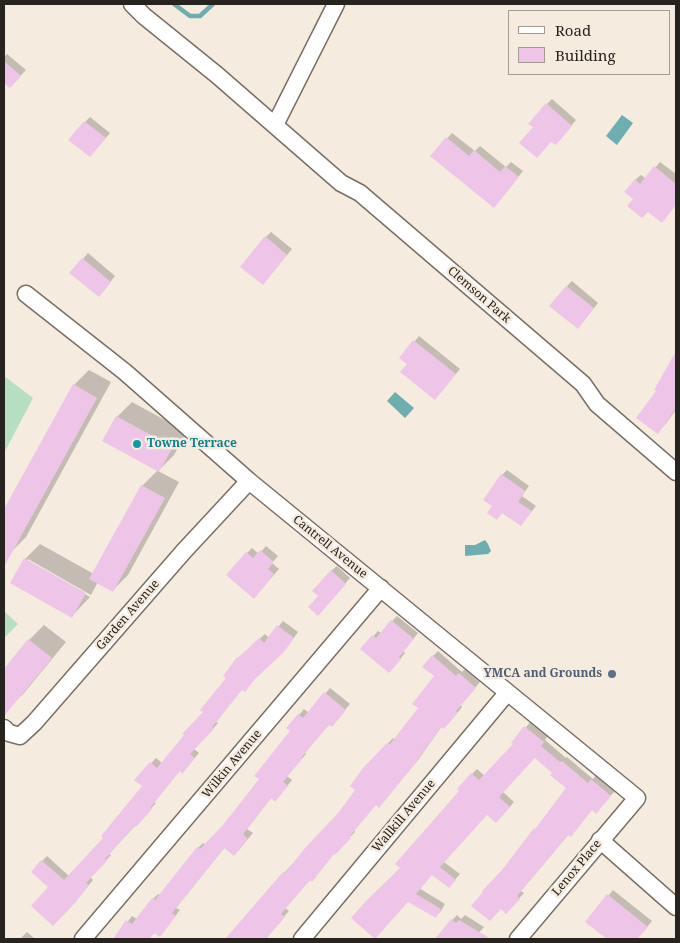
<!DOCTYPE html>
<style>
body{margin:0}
#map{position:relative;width:680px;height:943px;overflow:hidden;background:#f5ebdf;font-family:"Noto Serif",serif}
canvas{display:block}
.frame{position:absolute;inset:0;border:5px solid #27231f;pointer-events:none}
.legend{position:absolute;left:508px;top:10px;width:162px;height:65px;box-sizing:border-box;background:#f5ebdf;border:1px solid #a39b92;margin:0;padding:6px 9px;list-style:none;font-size:15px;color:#27231f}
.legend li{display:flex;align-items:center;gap:10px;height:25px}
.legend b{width:25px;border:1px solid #a39b92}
</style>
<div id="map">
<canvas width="680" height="943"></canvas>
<div class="frame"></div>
<ul class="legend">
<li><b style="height:6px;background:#fff"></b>Road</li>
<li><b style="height:14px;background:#eec5e8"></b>Building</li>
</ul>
</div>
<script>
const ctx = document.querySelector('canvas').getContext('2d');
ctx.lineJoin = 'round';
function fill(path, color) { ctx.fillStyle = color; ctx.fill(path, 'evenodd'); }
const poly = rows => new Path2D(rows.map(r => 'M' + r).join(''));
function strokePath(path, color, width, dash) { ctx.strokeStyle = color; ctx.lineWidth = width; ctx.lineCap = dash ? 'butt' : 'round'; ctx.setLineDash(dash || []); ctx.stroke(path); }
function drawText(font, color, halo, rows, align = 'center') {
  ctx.font = font + ' "Noto Serif",serif'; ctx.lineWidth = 5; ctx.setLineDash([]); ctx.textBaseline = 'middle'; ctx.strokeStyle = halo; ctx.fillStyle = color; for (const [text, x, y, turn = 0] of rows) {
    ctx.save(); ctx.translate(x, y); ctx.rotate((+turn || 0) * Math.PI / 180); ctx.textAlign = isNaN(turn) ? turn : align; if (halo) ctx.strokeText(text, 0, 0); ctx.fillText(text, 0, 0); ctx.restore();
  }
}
const green = poly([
 [4,376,33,398,4,453],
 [4,611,18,624,4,638]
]);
const water = poly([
 [622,115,633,123,617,145,606,136],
 [395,392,414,408,405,418,387,401],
 [485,540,488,544,491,551,488,554,465,556,465,545,475,545]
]);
const shadow = poly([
 [7,54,26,70,10,87,4,81,4,57],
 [552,99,576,120,561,138,552,140,534,127,547,104],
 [90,117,110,133,90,156,85,122],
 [452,133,475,151,480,146,506,167,511,162,523,171,499,201,432,156],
 [660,162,676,174,676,203,666,216,648,210,634,199,635,180,641,175,646,179],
 [271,232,292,249,268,278,266,237],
 [88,253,115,276,104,290,71,273],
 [572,281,598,303,583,322,567,286],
 [419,336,460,369,440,393,401,358],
 [676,354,676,410,663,427,658,391,655,389],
 [89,370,111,382,26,537,11,552,4,548,4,512,74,385],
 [132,402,187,432,174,455,158,471,179,482,128,575,113,590,98,582,91,595,28,559,28,562,90,597,72,616,25,559,40,544,94,574,142,486,158,470,117,417],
 [507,470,529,486,522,496,536,506,521,525,503,512,497,518,502,475],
 [266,546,278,556,272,563,279,569,259,592,247,553,252,548,259,554],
 [337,566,350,578,323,609,319,596,331,571],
 [397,616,418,633,403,651,405,653,394,667,362,649,378,631,381,633],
 [283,621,298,632,288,646,242,689,216,722,218,723,194,749,199,753,187,767,180,770,154,802,156,803,109,854,111,855,90,877,93,880,80,896,50,886,33,871,47,856,69,876,105,838,144,786,136,780,156,758,162,763,205,712,228,678,225,675,238,658,265,634,269,638],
 [44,625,66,642,24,693,9,708,4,703,4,671,29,640],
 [438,651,462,672,465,669,480,682,460,705,462,707,449,723,442,726,418,760,384,801,376,804,354,830,355,832,334,853,285,908,289,911,264,939,226,939,284,873,340,813,357,790,364,769,393,738,395,740,419,708,435,676,433,656],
 [330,688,350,704,336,720,329,724,305,752,306,754,287,776,292,780,280,795,272,797,247,829,253,833,239,850,225,847,176,908,180,910,164,930,155,932,149,939,120,939,116,937,132,916,137,919,153,899,158,894,160,895,198,848,203,843,206,845,224,825,260,779,292,731,288,728,304,709,309,713],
 [530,722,548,736,545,740,566,758,567,757,593,779,596,775,615,791,600,807,592,809,571,836,569,834,521,891,524,893,511,907,503,871,567,788,554,773,535,756,503,792,514,802,501,817,487,814,444,862,460,874,453,882,432,874,419,888,445,904,441,911,436,916,408,901,402,868,461,791,459,789,472,774,477,769,485,776,514,744],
 [613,890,652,921,637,939,609,939,587,922],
 [457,915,461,919,465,915,484,927,477,935,478,936,476,939,435,939],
 [27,932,35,939,20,939]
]);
const stream = poly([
 [174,4,190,16,200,16,213,4]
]);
const building = poly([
 [4,61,21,76,10,88,4,83],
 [546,103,572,126,556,145,551,142,537,158,519,143,533,127,528,124],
 [84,121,106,138,90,157,68,140],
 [446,137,469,156,474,150,500,172,505,166,519,177,494,208,430,156],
 [654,166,676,184,676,205,662,223,648,212,642,218,627,206,633,199,624,192,635,179,640,184],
 [265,236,287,255,263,285,240,267],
 [82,258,111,282,99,297,69,273],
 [566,286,594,308,578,329,549,306],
 [413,340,456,374,435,400,400,372,407,364,399,358],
 [676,351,676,408,658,434,636,418,656,391,654,390],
 [73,384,97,398,4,567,4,509],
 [116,416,173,447,159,472,102,441],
 [501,474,525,491,518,502,532,511,521,526,502,513,497,520,487,513,492,506,483,500],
 [141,485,165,498,113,592,89,579],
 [260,550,274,562,268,569,274,574,254,599,226,575,246,552,253,558],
 [24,558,86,593,72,618,10,583],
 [331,570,346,584,318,616,308,607,318,596,312,591],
 [391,620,414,639,399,657,401,659,389,673,360,649,372,635,376,638],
 [277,625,294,638,283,653,255,679,245,692,242,690,212,727,214,729,190,754,195,758,182,774,180,771,150,808,152,809,136,827,134,826,105,859,107,861,86,883,89,885,75,903,53,926,31,906,48,887,31,872,41,860,64,880,103,838,101,836,142,786,134,780,150,762,157,768,184,735,182,734,203,712,200,710,226,678,223,676,237,657,238,658,259,638,264,643],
 [28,639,52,658,4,716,4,669],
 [432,655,456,676,459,673,476,688,456,711,457,713,444,729,441,727,413,766,379,808,376,805,350,836,351,838,335,855,334,854,312,882,310,880,281,914,285,917,266,939,225,939,283,872,285,873,305,848,339,812,355,790,350,786,363,768,387,743,390,744,418,708,412,704,434,676,422,667],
 [324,692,346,710,332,727,329,725,301,758,302,759,283,782,288,786,275,802,271,798,243,834,248,839,234,856,224,848,172,913,176,916,160,937,154,933,149,939,113,939,126,920,132,924,152,898,155,900,197,847,200,849,223,825,259,779,254,776,290,731,286,728,298,714,303,718],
 [524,726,544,742,541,746,560,762,562,761,588,783,591,779,611,796,596,814,592,810,571,837,568,835,517,896,520,899,506,914,501,909,490,921,471,906,483,892,482,891,502,870,534,828,535,829,566,788,550,775,552,773,535,758,499,797,510,807,496,823,487,815,440,867,456,880,449,888,432,875,416,894,441,909,436,918,408,902,375,939,351,918,365,902,400,868,395,864,459,791,457,789,471,773,479,780,513,744,511,743],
 [607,894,648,927,637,939,607,939,585,922],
 [451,919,456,923,459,920,491,939,435,939]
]);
const street = poly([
 [132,4,144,16,217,75,341,183,360,193,583,384,597,404,676,472],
 [275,125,336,4],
 [26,294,125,372,249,481,637,798,518,939],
 [4,728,9,733,20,736,34,723,184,551,249,481],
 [600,840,676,907],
 [83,939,381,588],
 [302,939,507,693]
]);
const markers = [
 [137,444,5,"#0f9aa8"],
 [612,674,5,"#5c6f8a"]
];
const streetNames = [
 ["Clemson Park",479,295,41],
 ["Cantrell Avenue",330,547,39],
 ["Garden Avenue",128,615,-49],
 ["Wilkin Avenue",232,764,-50],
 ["Wallkill Avenue",404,816,-50],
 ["Lenox Place",577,868,-50]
];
const cultureNames = [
 ["Towne Terrace",147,444]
];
const serviceNames = [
 ["YMCA and Grounds",602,674]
];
fill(green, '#b6dec0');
fill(water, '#6faeb0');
fill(shadow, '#0003');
strokePath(stream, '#6faeb0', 4.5);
fill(building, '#eec5e8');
strokePath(street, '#786f65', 19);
strokePath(street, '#fff', 16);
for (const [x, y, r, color] of markers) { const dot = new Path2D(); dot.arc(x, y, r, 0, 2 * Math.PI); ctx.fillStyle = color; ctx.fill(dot); strokePath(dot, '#f5ebdf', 2); }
drawText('12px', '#27231f', '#f5ebdf', streetNames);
drawText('bold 12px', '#0d838f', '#f5ebdf', cultureNames, 'left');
drawText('bold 12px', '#4e5e75', '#f5ebdf', serviceNames, 'right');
</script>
